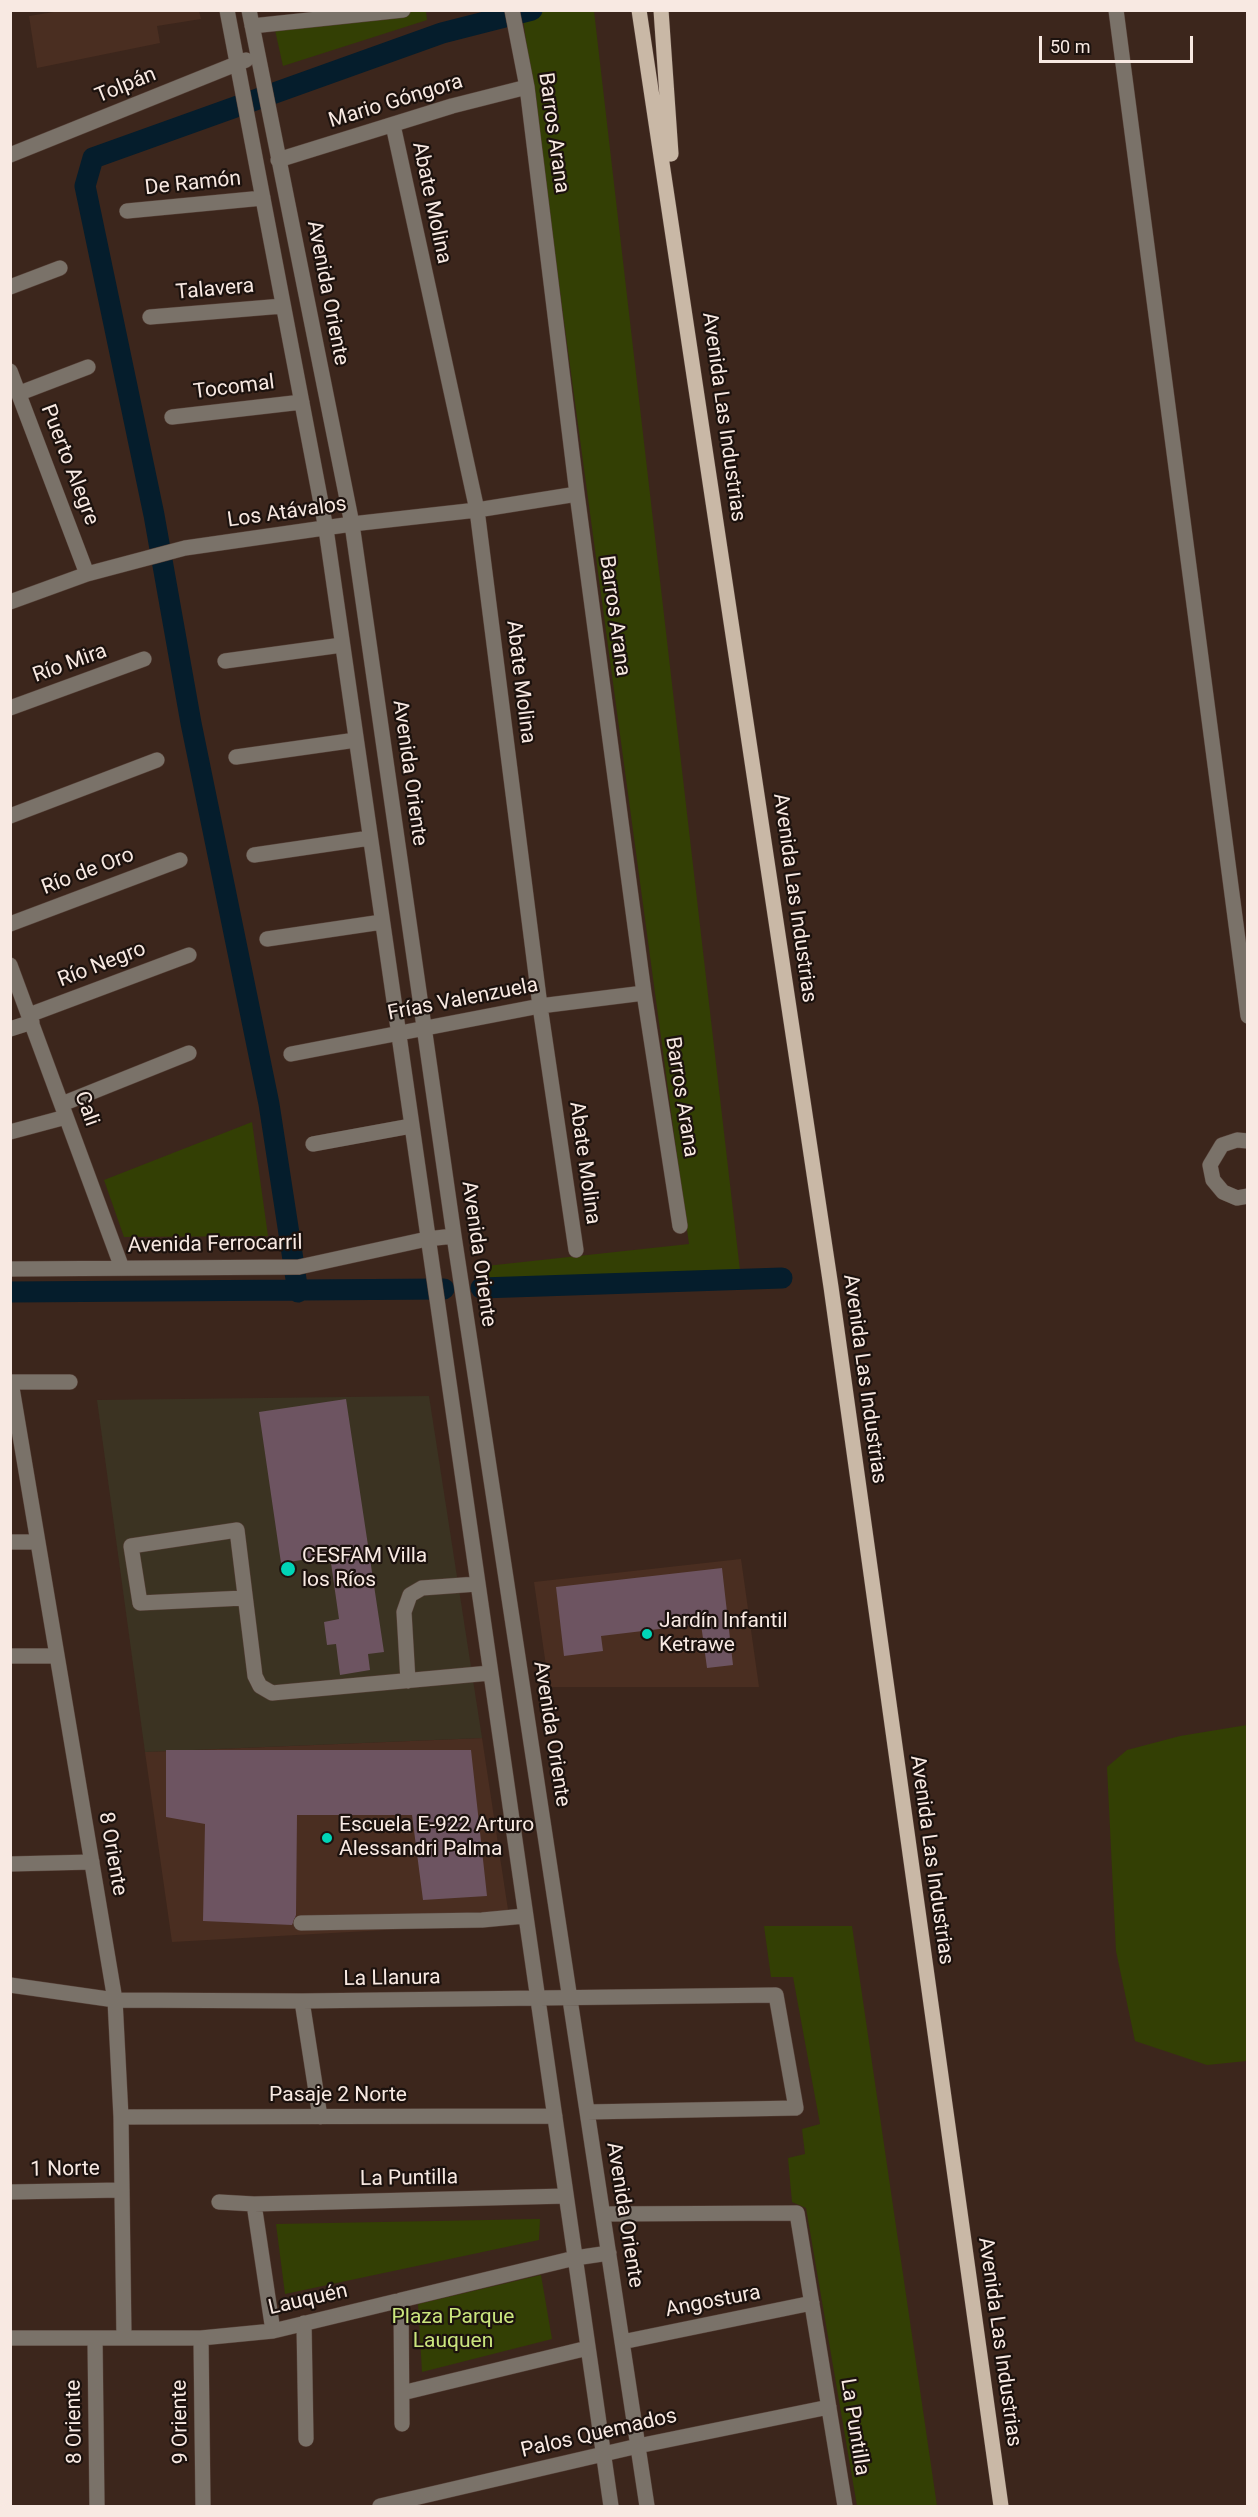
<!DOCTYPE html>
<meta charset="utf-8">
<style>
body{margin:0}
#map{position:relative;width:1258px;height:2517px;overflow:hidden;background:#3c261c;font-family:Roboto,sans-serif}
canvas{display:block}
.frame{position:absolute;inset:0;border:12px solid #f8e9e2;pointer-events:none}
.scale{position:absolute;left:1039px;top:36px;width:154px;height:27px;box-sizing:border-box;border:3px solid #f8e9e2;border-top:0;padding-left:8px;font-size:18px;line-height:21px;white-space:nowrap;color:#f8e9e2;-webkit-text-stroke:4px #1c120e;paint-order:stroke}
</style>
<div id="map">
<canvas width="1258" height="2517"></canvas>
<div class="frame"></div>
<div class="scale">50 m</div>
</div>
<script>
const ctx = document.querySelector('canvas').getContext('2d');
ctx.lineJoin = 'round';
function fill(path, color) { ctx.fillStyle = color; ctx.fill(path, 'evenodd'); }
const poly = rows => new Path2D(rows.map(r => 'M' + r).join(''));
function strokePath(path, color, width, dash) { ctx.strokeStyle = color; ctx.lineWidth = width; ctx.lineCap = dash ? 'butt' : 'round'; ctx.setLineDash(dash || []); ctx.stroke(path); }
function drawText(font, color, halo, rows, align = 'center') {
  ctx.font = font + ' Roboto,sans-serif'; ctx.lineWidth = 4.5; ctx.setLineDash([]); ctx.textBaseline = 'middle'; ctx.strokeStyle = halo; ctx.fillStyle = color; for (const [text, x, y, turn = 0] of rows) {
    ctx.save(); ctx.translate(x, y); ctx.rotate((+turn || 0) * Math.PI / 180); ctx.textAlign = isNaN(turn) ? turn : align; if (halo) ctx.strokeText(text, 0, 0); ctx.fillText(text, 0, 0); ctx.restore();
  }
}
const built = poly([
 [60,11,199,11,201,19,157,26,160,43,37,68,29,16],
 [741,1559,759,1687,549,1687,534,1582],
 [482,1738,510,1923,172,1942,145,1752]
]);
const medical = poly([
 [429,1396,482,1738,145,1752,97,1400]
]);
const green = poly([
 [409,10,426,11,427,20,283,66,275,30],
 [522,11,594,11,741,1279,488,1287,486,1266,689,1244],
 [252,1122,268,1236,124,1237,104,1180],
 [1247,1725,1247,2061,1207,2065,1135,2041,1116,1951,1107,1767,1127,1750,1180,1736],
 [764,1926,852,1926,937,2506,857,2506,806,2208,792,2202,788,2158,805,2154,802,2129,820,2124,793,1977,771,1977],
 [540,2219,539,2240,285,2294,276,2224],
 [541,2275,552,2339,422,2372,418,2304]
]);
const canal = poly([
 [481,1288,782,1278],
 [10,1292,444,1289],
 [298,1292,269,1104,191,723,154,515,85,186,93,158,442,33,532,10]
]);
const building = poly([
 [346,1399,384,1652,368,1654,370,1670,340,1675,336,1644,327,1645,324,1622,339,1619,330,1556,281,1563,259,1412],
 [722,1568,733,1665,707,1668,701,1624,601,1636,603,1651,564,1656,556,1587],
 [166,1750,471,1750,487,1896,423,1900,412,1815,297,1815,296,1915,292,1925,203,1921,205,1824,166,1817]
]);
const minor = poly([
 [227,10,326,529,611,2506],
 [249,10,352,524,454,1236,647,2506],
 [512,10,527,87,577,494,644,993,680,1226],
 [1116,10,1248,1016],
 [252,26,403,10],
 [393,125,477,510,540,1006,576,1250],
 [10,155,246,60],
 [278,160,452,106,527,87],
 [127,211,263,198],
 [10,287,60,268],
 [150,317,283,306],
 [10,371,87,574],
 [20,393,88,367],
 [172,417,302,402],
 [10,602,87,574,185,548,352,524,477,510,577,494],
 [225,661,342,645],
 [10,708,144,659],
 [236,757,356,740],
 [10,816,157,760],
 [254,855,370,838],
 [10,924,180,860],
 [267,939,382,922],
 [10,965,122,1268],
 [29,1015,189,955],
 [10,1029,32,1022],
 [291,1054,540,1006,644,993],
 [62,1104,189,1053],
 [10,1132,66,1117],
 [1248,1141,1237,1140,1222,1145,1210,1165,1213,1180,1223,1192,1237,1198,1248,1196],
 [313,1144,411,1126],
 [10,1269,299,1267,427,1239,454,1236],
 [10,1382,70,1382],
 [11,1382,115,2000,121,2117,124,2338],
 [10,1542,38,1542],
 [244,1598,140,1603,131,1546,237,1530,255,1676,260,1686,272,1693,490,1673],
 [10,1656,57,1656],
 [408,1681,404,1612,410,1595,422,1588,477,1584],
 [10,1864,92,1862],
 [301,1923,482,1920,525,1916],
 [10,1985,115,2000,302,2001,776,1995,796,2108,587,2112],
 [302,2001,320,2117],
 [121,2117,555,2116],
 [10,2192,121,2190],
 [219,2202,254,2204,566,2196],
 [254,2204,273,2331],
 [603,2214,797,2213,845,2506],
 [401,2300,402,2424],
 [304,2323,306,2439],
 [10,2338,201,2338,273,2331,575,2258,609,2253],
 [95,2338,97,2506],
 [201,2338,203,2506],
 [622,2342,812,2303],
 [402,2393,588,2348],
 [380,2506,638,2446,829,2407]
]);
const major = poly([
 [639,10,831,1287,1001,2506],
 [661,10,671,154]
]);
const markers = [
 [288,1569,8,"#00d5b7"],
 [647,1634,6,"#00d5b7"],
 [327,1838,6,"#00d5b7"]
];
const streetNames = [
 ["Tolpán",126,86,-22],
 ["Mario Góngora",396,102,-17],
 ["Barros Arana",553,133,82],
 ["De Ramón",193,184,-6],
 ["Abate Molina",431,203,78],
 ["Talavera",215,290,-5],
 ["Avenida Oriente",327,293,79],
 ["Tocomal",234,388,-7],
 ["Avenida Las Industrias",723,417,82],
 ["Puerto Alegre",69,465,69],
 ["Los Atávalos",287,513,-8],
 ["Barros Arana",614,616,82],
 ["Río Mira",70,664,-20],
 ["Abate Molina",520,682,83],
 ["Avenida Oriente",409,773,82],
 ["Río de Oro",88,872,-21],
 ["Avenida Las Industrias",794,898,82],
 ["Río Negro",102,965,-21],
 ["Frías Valenzuela",463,1000,-11],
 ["Barros Arana",681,1097,81],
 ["Cali",86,1109,70],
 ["Abate Molina",584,1163,82],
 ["Avenida Ferrocarril",215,1245,-1],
 ["Avenida Oriente",478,1254,82],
 ["Avenida Las Industrias",864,1379,82],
 ["Avenida Oriente",551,1734,81],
 ["8 Oriente",112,1854,80],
 ["Avenida Las Industrias",931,1860,82],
 ["La Llanura",392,1979,-1],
 ["Pasaje 2 Norte",338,2096],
 ["1 Norte",65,2170,-1],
 ["La Puntilla",409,2179,-1],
 ["Avenida Oriente",624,2215,81],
 ["Lauquén",308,2300,-13],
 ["Angostura",713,2302,-11],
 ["Avenida Las Industrias",999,2342,82],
 ["8 Oriente",75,2422,-91],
 ["9 Oriente",181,2422,-91],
 ["La Puntilla",854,2427,81],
 ["Palos Quemados",599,2434,-13]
];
const poiNames = [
 ["CESFAM Villa",302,1557],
 ["los Ríos",302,1581],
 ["Jardín Infantil",659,1622],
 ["Ketrawe",659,1646],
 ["Escuela E-922 Arturo",339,1826],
 ["Alessandri Palma",339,1850]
];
const parkNames = [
 ["Plaza Parque",453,2318],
 ["Lauquen",453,2342]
];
fill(built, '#4a2e21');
fill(medical, '#3b3322');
fill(green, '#333f04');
strokePath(canal, '#051d2c', 21);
fill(building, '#6d5461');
strokePath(minor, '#564138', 16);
strokePath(major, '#564138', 16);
strokePath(minor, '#7a7269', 15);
strokePath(major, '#c9b8a6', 15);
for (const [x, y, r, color] of markers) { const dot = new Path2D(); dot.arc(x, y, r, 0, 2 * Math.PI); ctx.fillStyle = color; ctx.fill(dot); strokePath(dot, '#1c120e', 2); }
drawText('21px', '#f8e9e2', '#1c120e', streetNames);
drawText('21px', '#f8e9e2', '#1c120e', poiNames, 'left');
drawText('21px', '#cae57d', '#1c120e', parkNames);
</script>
